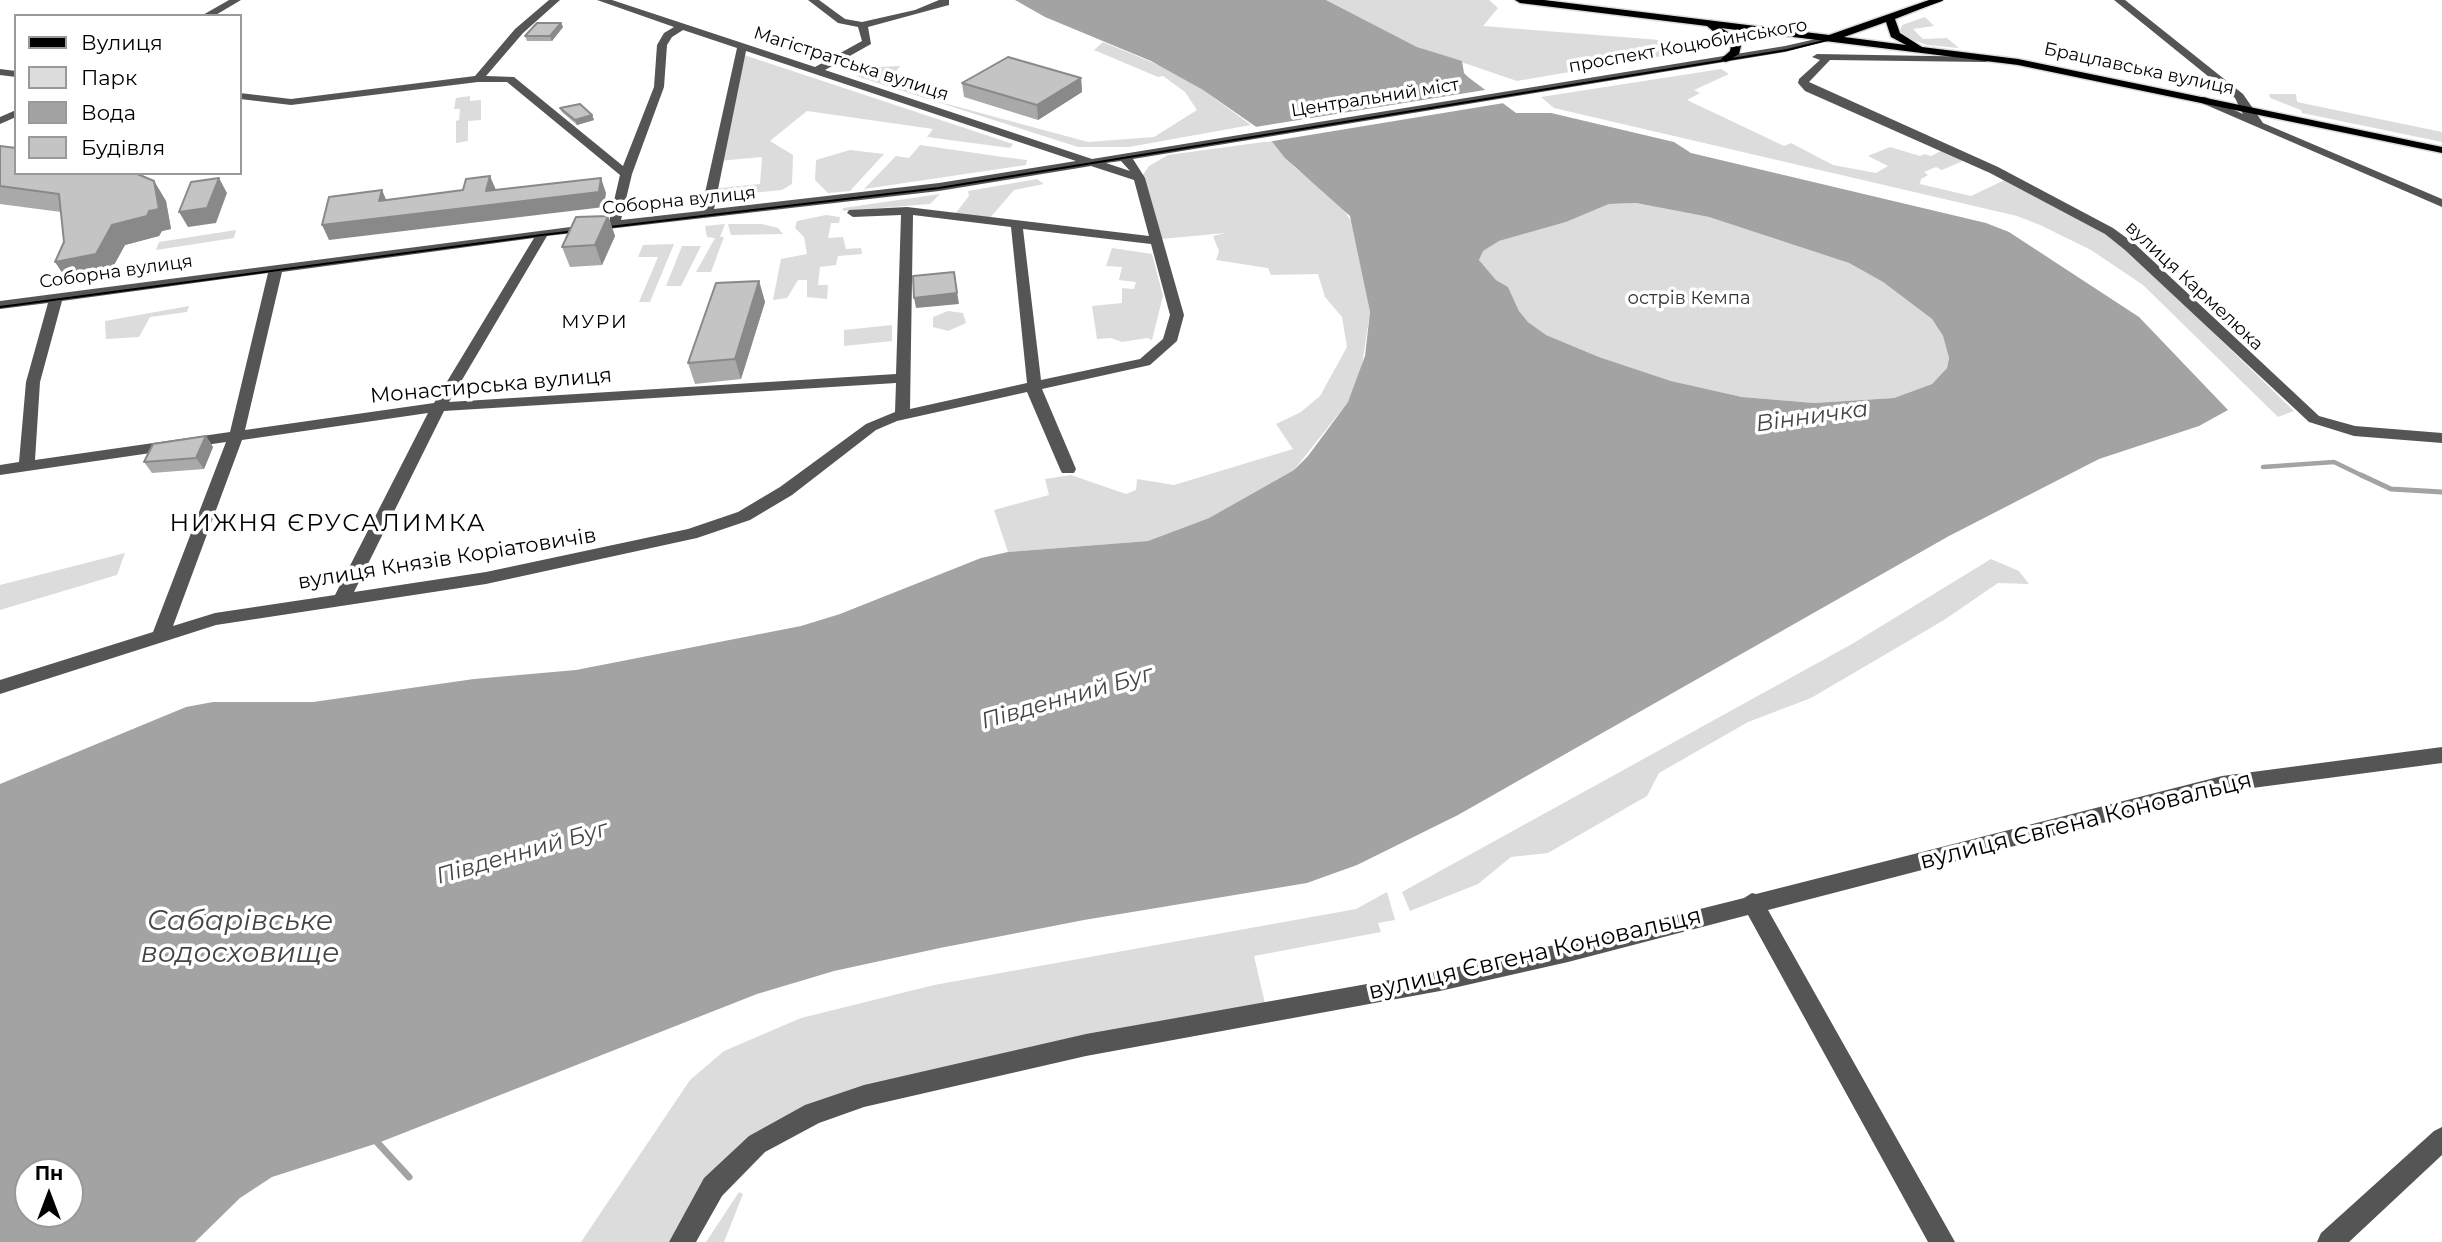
<!DOCTYPE html>
<meta charset="utf-8">
<style>
body{margin:0}
#map{position:relative;width:2442px;height:1242px;overflow:hidden;background:#fff;font-family:Montserrat,sans-serif}
canvas{display:block}
.legend{position:absolute;left:14px;top:14px;width:228px;height:161px;box-sizing:border-box;background:#fff;border:2px solid #999;margin:0;padding:9px 12px;list-style:none;font-size:21px;color:#000}
.legend li{display:flex;align-items:center;gap:14px;height:35px}
.legend b{width:35px;border:2px solid #999}
.north{position:absolute;left:14px;top:1158px;width:70px;height:70px;box-sizing:border-box;background:#fff;border:2px solid #999;border-radius:50%;rotate:0deg;font-size:19px;font-weight:700;line-height:28px;text-align:center;color:#000}
.north::after{content:'';display:block;margin:auto;width:24px;height:32px;background:#000;clip-path:polygon(50% 0,100% 100%,50% 72%,0 100%)}
</style>
<div id="map">
<canvas width="2442" height="1242"></canvas>
<ul class="legend">
<li><b style="height:9px;background:#000"></b>Вулиця</li>
<li><b style="height:19px;background:#dcdcdc"></b>Парк</li>
<li><b style="height:19px;background:#a3a3a3"></b>Вода</li>
<li><b style="height:19px;background:#c4c4c4"></b>Будівля</li>
</ul>
<div class="north">Пн</div>
</div>
<script>
const ctx = document.querySelector('canvas').getContext('2d');
ctx.lineJoin = 'round';
function fill(path, color) { ctx.fillStyle = color; ctx.fill(path, 'evenodd'); }
const poly = rows => new Path2D(rows.map(r => 'M' + r).join(''));
function strokePath(path, color, width, dash) { ctx.strokeStyle = color; ctx.lineWidth = width; ctx.lineCap = dash ? 'butt' : 'round'; ctx.setLineDash(dash || []); ctx.stroke(path); }
function drawText(font, color, halo, rows, align = 'center') {
  ctx.font = font + ' Montserrat,sans-serif'; ctx.lineWidth = 7; ctx.setLineDash([]); ctx.textBaseline = 'middle'; ctx.strokeStyle = halo; ctx.fillStyle = color; for (const [text, x, y, turn = 0] of rows) {
    ctx.save(); ctx.translate(x, y); ctx.rotate((+turn || 0) * Math.PI / 180); ctx.textAlign = isNaN(turn) ? turn : align; if (halo) ctx.strokeText(text, 0, 0); ctx.fillText(text, 0, 0); ctx.restore();
  }
}
const green = poly([
 [1326,0,1489,0,1498,8,1483,26,1685,42,1686,52,1517,81,1417,47],
 [1925,17,1934,26,1913,29,1923,39,1947,38,1959,48,1927,45,1907,38,1900,31,1902,25],
 [1103,42,1161,66,1203,90,1251,125,1129,147,1078,147,856,76,878,67,900,66,894,74,936,101,1088,142,1154,137,1197,110,1185,92,1163,76,1158,77,1094,50],
 [741,54,1013,144,1010,148,927,137,933,129,807,111,770,141,793,155,792,184,782,190,709,197,711,189,760,184,762,157,718,161],
 [1721,69,1729,74,1694,90,1700,93,1687,100,1784,146,1791,143,1833,165,1876,173,1888,166,1868,156,1890,147,1920,156,1925,154,1931,156,1943,150,1965,160,1942,170,1936,167,1924,172,1928,175,1921,179,1920,184,1971,196,2007,179,2105,232,2123,245,2294,411,2278,417,2143,285,2091,250,2040,225,2017,216,1554,108,1541,97],
 [2269,94,2296,94,2297,102,2442,132,2442,142,2302,113,2301,110,2270,98],
 [470,96,470,101,481,100,481,120,468,121,468,141,456,143,456,121,459,120,460,109,454,109,456,98],
 [1271,141,1294,167,1339,203,1352,222,1370,312,1361,372,1348,402,1294,470,1209,518,1148,541,1008,552,994,510,1049,495,1045,479,1071,475,1126,494,1136,490,1137,479,1174,485,1293,449,1276,424,1301,412,1320,396,1347,347,1342,317,1325,297,1318,274,1271,275,1268,268,1216,260,1219,251,1213,236,1226,233,1161,239,1142,176,1149,166,1168,155],
 [920,145,1003,157,1027,160,1026,165,864,189,896,156,909,158],
 [850,150,884,154,850,191,828,193,815,180,816,160],
 [1037,179,1044,184,1014,190,989,219,955,214,969,196,968,191],
 [940,194,930,204,843,211,843,208],
 [1636,203,1709,217,1849,263,1883,282,1932,319,1943,336,1949,358,1947,368,1932,384,1894,398,1814,403,1742,397,1671,381,1599,357,1546,335,1528,322,1519,311,1508,287,1496,280,1479,260,1482,251,1499,241,1566,222,1609,204],
 [826,215,840,217,839,223,831,223,828,238,843,237,846,249,861,248,862,254,838,256,836,265,820,267,818,285,828,285,827,299,807,297,807,280,798,280,787,298,773,300,781,259,807,254,804,237,795,228,797,221],
 [725,224,720,237,724,237,711,272,696,272,715,238,707,237,705,226],
 [728,224,762,224,778,228,783,234,731,235],
 [236,230,234,238,156,250,159,242],
 [674,244,650,302,639,302,658,257,638,257,643,245],
 [682,246,701,246,681,286,666,286],
 [1112,248,1152,254,1163,296,1152,340,1147,338,1122,342,1111,338,1097,339,1092,306,1122,303,1122,288,1134,289,1136,282,1119,280,1122,267,1106,266],
 [189,306,187,312,150,317,139,337,106,339,105,321],
 [948,311,963,313,966,323,948,331,933,327,933,317],
 [892,325,892,341,844,346,844,330],
 [125,553,117,575,0,610,0,585],
 [1991,559,2019,571,2029,584,1998,583,1944,620,1811,698,1748,722,1659,773,1647,796,1548,853,1511,857,1478,884,1410,911,1402,892,1852,644],
 [1387,892,1395,920,1378,923,1381,932,1254,956,1267,1012,1086,1045,780,1129,682,1242,581,1242,690,1080,724,1051,801,1018,934,985,1356,909],
 [739,1192,743,1194,724,1242,706,1242]
]);
const water = poly([
 [1015,0,1326,0,1417,47,1462,61,1464,73,1468,77,1516,113,1551,113,1674,142,1691,153,1986,223,2009,232,2139,317,2228,410,2199,426,2099,459,1949,536,1458,815,1357,865,1307,883,1084,920,940,948,834,971,757,994,378,1143,272,1177,240,1198,195,1242,0,1242,0,784,186,707,213,702,313,702,474,679,576,670,801,626,840,614,981,558,1008,552,1148,541,1209,518,1294,470,1308,456,1348,402,1365,356,1370,312,1350,216,1285,158,1265,133,1203,90,1151,61,1045,17],
 [1636,203,1709,217,1849,263,1883,282,1932,319,1943,336,1949,358,1947,368,1932,384,1894,398,1814,403,1742,397,1671,381,1599,357,1546,335,1528,322,1519,311,1508,287,1496,280,1479,260,1483,251,1499,241,1566,222,1609,204],
 [28,1172,70,1172,70,1214,28,1214]
]);
const pier = poly([
 [1491,89,1504,103,1267,142,1249,128]
]);
const streamFar2 = poly([
 [2263,467,2334,462,2365,477]
]);
const streamFar1 = poly([
 [2361,475,2391,489,2442,492]
]);
const stream = poly([
 [375,1140,409,1177]
]);
const minor = poly([
 [229,0,241,0,214,16,201,16,229,0],
 [549,0,560,0,523,33,486,76,514,77,623,166,654,87,657,45,664,33,674,27,597,0,612,0,815,67,862,41,858,27,838,23,808,0,819,0,845,19,862,22,915,10,939,0,949,0,949,5,868,27,871,44,825,70,1092,159,1785,46,1825,37,1830,40,1785,52,1133,159,1145,178,1184,315,1177,341,1150,365,1042,389,1076,469,1074,473,1062,473,1060,469,1027,392,897,421,876,430,792,495,750,520,697,538,486,584,216,625,0,694,0,680,153,632,226,442,0,475,0,465,19,462,26,382,48,303,0,309,0,301,609,222,620,175,507,82,478,82,291,105,240,99,240,93,291,99,475,76,515,29,549,0],
 [683,30,737,48,701,211,621,220,632,174,664,87,667,45,672,37,683,30],
 [746,51,1076,161,939,183,714,209,746,51],
 [1121,161,1130,171,1106,163,1121,161],
 [1091,166,1134,180,1149,236,907,207,849,210,847,213,853,217,901,215,896,374,449,402,547,236,939,191,1091,166],
 [913,215,1011,227,1027,383,910,409,913,215],
 [1023,229,1151,244,1170,315,1163,339,1140,359,1041,380,1023,229],
 [534,238,434,403,245,430,282,272,534,238],
 [268,273,230,432,35,460,40,382,62,301,268,273],
 [896,383,895,412,866,424,780,487,738,512,688,529,486,572,354,592,444,411,896,383],
 [428,413,335,595,215,613,173,626,242,440,428,413],
 [2114,0,2125,0,2243,94,2263,123,2442,199,2442,207,2197,101,2197,97,2205,97,2243,114,2235,98,2114,0],
 [1817,54,1989,57,1989,61,1985,62,1830,60,1809,82,1998,167,2113,228,2135,244,2319,416,2355,426,2442,433,2442,443,2354,436,2309,422,2125,250,2105,234,1990,173,1805,91,1798,83,1799,79,1820,60,1812,57,1817,54],
 [0,69,16,71,16,77,0,75,0,69],
 [16,110,16,117,0,124,0,117,16,110],
 [2442,747,2442,763,2222,792,1768,910,1955,1242,1928,1242,1748,915,1568,962,1440,991,1086,1056,864,1107,819,1123,765,1152,722,1196,696,1242,669,1242,704,1178,749,1136,805,1105,864,1085,1086,1034,1440,971,1568,942,1744,898,1752,893,1756,894,2222,776,2442,747],
 [2442,1127,2442,1155,2349,1242,2317,1242,2321,1233,2434,1131,2442,1127]
]);
const major = poly([
 [1515,0,1544,0,1829,35,1929,0,1943,0,1895,19,1900,33,1922,47,2018,59,2442,147,2442,153,2018,65,1721,28,1733,35,1741,46,1739,54,1726,62,1721,59,1730,51,1731,46,1707,26,1520,3,1515,0],
 [1886,22,1891,37,1906,45,1844,37,1886,22]
]);
const tram = poly([
 [0,307,542,235,939,188,1787,50,1828,40,1942,0]
]);
const wall = poly([
 [561,23,563,27,552,41,527,41,525,36],
 [1081,78,1082,92,1038,120,964,97,962,83],
 [560,108,592,115,594,120,577,125,562,112],
 [0,146,154,181,166,201,171,229,162,231,159,236,125,245,109,274,69,283,61,212,0,204],
 [608,216,615,236,602,265,570,267,562,247],
 [759,281,765,302,741,379,695,384,688,363],
 [206,436,213,447,204,469,152,473,144,462]
]);
const shadedWall = poly([
 [561,23,563,27,552,41,550,36],
 [1081,78,1082,92,1038,120,1037,105],
 [592,115,594,120,577,125,575,120],
 [490,176,496,190,601,178,606,193,604,207,329,240,322,225,486,191],
 [219,178,227,193,216,223,188,227,179,212],
 [154,181,166,201,171,229,162,231,159,236,125,245,109,274,69,283,55,262,112,225,149,211],
 [382,190,388,204,379,201],
 [608,216,615,236,602,265,595,245],
 [954,272,959,304,916,308,914,298],
 [759,281,765,302,741,379,735,359],
 [206,436,213,447,204,469,196,458]
]);
const building = poly([
 [537,23,561,23,550,36,525,36,537,23],
 [1008,57,1081,78,1037,105,962,83,1008,57],
 [580,104,592,115,575,120,560,108,580,104],
 [0,146,16,148,16,173,135,173,154,181,159,209,149,211,147,216,112,225,96,254,55,262,64,242,59,194,0,186,0,146],
 [490,176,486,191,601,178,599,192,322,225,329,197,382,190,379,201,463,190,466,179,490,176],
 [219,178,207,208,179,212,191,182,219,178],
 [608,216,595,245,562,247,576,217,608,216],
 [954,272,957,293,914,298,913,276,954,272],
 [759,281,735,359,688,363,716,283,759,281],
 [206,436,196,458,144,462,153,444,206,436]
]);
const farStreetnames = [
 ["проспект Коцюбинського",1688,46,-10],
 ["Магістратська вулиця",851,64,18],
 ["Брацлавська вулиця",2139,69,12],
 ["Центральний міст",1375,98,-9],
 ["Соборна вулиця",679,201,-6],
 ["Соборна вулиця",116,272,-8],
 ["вулиця Кармелюка",2194,286,43]
];
const farParknames = [
 ["острів Кемпа",1689,299]
];
const farNeighbourhoodnames = [
 ["МУРИ",595,322]
];
const streetNames = [
 ["Монастирська вулиця",491,386,-5],
 ["вулиця Князів Коріатовичів",447,559,-9]
];
const waterNames = [
 ["Вінничка",1812,417,-8],
 ["Південний Буг",1067,698,-16],
 ["Південний Буг",522,853,-16]
];
const quarterNames = [
 ["НИЖНЯ ЄРУСАЛИМКА",328,524]
];
const nearStreetnames = [
 ["вулиця Євгена Коновальця",2086,821,-14],
 ["вулиця Євгена Коновальця",1535,954,-13]
];
const nearWaternames = [
 ["Сабарівське",240,922],
 ["водосховище",240,954]
];
fill(green, '#dcdcdc');
fill(water, '#a3a3a3');
fill(pier, '#fff');
strokePath(streamFar2, '#a3a3a3', 4.5);
strokePath(streamFar1, '#a3a3a3', 5);
strokePath(stream, '#a3a3a3', 7);
strokePath(major, '#dbdbdb', 3);
fill(minor, '#555');
fill(major, '#000');
strokePath(tram, '#000', 2);
fill(wall, '#a9a9a9');
fill(shadedWall, '#898989');
fill(building, '#c4c4c4');
strokePath(building, '#898989', 2);
drawText('18px', '#000', '#fff', farStreetnames);
drawText('18px', '#333', '#fff', farParknames);
ctx.letterSpacing = '2px';
drawText('19px', '#000', '#fff', farNeighbourhoodnames);
ctx.letterSpacing = '0px';
drawText('21px', '#000', '#fff', streetNames);
drawText('italic 23px', '#444', '#fff', waterNames);
ctx.letterSpacing = '2px';
drawText('24px', '#000', '#fff', quarterNames);
ctx.letterSpacing = '0px';
drawText('24px', '#000', '#fff', nearStreetnames);
drawText('italic 28px', '#444', '#fff', nearWaternames);
</script>
